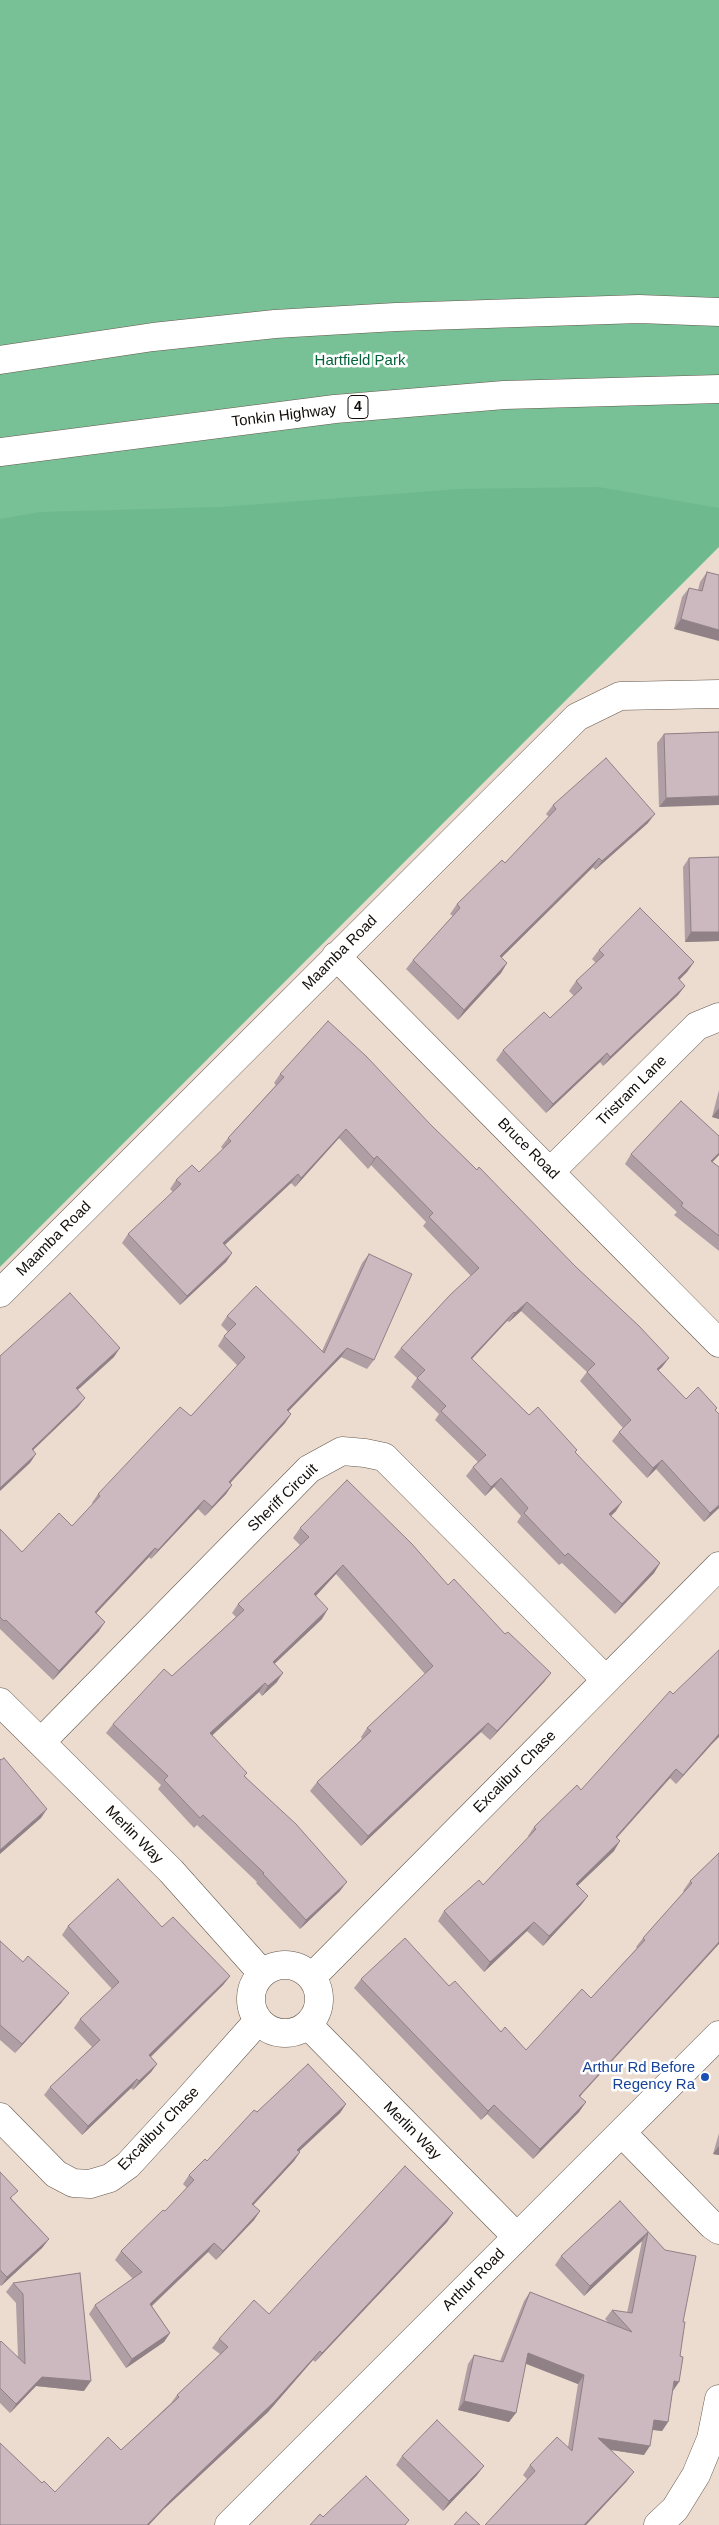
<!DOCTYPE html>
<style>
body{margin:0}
canvas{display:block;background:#ebdccf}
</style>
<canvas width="719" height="2525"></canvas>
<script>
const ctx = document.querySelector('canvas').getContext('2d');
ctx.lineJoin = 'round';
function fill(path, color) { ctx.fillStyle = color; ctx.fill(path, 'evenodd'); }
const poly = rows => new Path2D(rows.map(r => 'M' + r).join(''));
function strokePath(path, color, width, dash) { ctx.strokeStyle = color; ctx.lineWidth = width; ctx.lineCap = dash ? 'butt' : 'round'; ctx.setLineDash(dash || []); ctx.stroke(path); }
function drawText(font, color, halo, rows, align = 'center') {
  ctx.font = font + ' Helvetica,sans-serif'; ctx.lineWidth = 5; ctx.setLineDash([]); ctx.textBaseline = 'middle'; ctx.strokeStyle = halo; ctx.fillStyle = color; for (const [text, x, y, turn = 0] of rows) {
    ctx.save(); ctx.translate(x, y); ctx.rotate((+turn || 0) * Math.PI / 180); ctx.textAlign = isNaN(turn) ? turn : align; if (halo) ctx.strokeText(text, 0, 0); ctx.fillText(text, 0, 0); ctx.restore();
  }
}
const green = poly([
 [0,0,719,0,719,547,0,1267]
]);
const forest = poly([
 [598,487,719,508,719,546,0,1266,0,519,40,512,221,507,460,489]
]);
const minor = poly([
 [336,956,719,1343],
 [550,1172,697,1026,719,1017],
 [0,1293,577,717,620,696,719,694],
 [0,1702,171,1871,262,1973],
 [41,1742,309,1469,342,1451,365,1453,384,1457,606,1680],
 '251 1999a34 34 0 1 1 68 0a34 34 0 1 1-68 0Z',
 [312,1977,719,1566],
 [308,2025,517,2237],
 [0,2117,56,2174,73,2183,90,2184,110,2178,128,2165,185,2103,258,2021],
 [622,2133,712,2225,719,2230],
 [229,2525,719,2035],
 [658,2525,675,2509,696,2475,711,2439,719,2399]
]);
const highway = poly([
 [0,360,153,337,275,324,396,317,639,309,719,312],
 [0,452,335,409,504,395,719,389]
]);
const wall = poly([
 [707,572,719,575,674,629,682,597,689,588,698,590,700,582],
 [719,732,659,807,657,743,664,734],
 [553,805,648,823,595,870,593,867,501,958,507,963,501,973,458,1020,406,969,413,960,453,916,450,914,457,904,505,863,549,817,546,814],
 [719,857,719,941,685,942,683,867,689,858],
 [599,950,694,962,687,972,679,980,685,986,678,995,603,1066,600,1062,546,1113,496,1060,503,1050,550,1018,574,996,569,991,576,981,596,963,592,959],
 [280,1074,430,1124,669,1358,662,1367,658,1371,686,1399,717,1408,715,1410,719,1414,719,1508,704,1522,656,1469,647,1478,612,1441,619,1432,623,1428,580,1381,587,1372,521,1311,509,1322,507,1321,472,1359,529,1415,575,1453,616,1511,611,1516,660,1563,654,1573,615,1614,562,1563,559,1565,517,1522,521,1516,494,1487,485,1496,466,1476,473,1467,478,1462,435,1420,439,1414,411,1387,417,1378,394,1357,401,1348,471,1276,423,1226,426,1222,371,1165,368,1169,339,1138,295,1187,291,1183,225,1245,232,1253,226,1262,180,1305,122,1243,128,1234,173,1192,170,1189,176,1180,199,1172,223,1149,221,1147,228,1138,276,1085,274,1083],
 [719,1090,719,1119,712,1117],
 [631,1154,719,1155,712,1162,719,1167,719,1251,674,1215,677,1212,625,1164],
 [369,1254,374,1360,367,1369,341,1357,288,1411,291,1414,285,1423,230,1483,232,1485,226,1494,205,1516,198,1509,151,1559,149,1557,96,1613,99,1631,53,1680,0,1629,0,1529,22,1552,72,1526,93,1504,92,1503,98,1494,191,1416,238,1366,218,1346,224,1336,228,1332,221,1325,227,1316,322,1351,362,1263],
 [300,1528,448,1585,551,1673,544,1682,490,1740,481,1732,361,1846,310,1791,317,1782,362,1739,361,1737,367,1728,425,1674,336,1574,316,1596,322,1619,275,1663,277,1682,262,1696,259,1692,212,1735,245,1776,340,1891,300,1929,256,1883,257,1882,197,1825,194,1828,158,1789,161,1785,106,1733,113,1724,172,1676,236,1617,232,1613,238,1604,300,1545,293,1538],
 [711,1745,676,1784,670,1778,617,1838,614,1851,577,1886,588,1896,581,1905,543,1946,527,1931,484,1972,438,1921,444,1911,483,1885,529,1837,528,1836,534,1827,581,1790],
 [719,1853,580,2097,586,2102,579,2112,533,2159,487,2114,481,2120,354,1988,361,1979,449,1986,501,2032,526,2050,591,1998,637,1948,636,1947,643,1938,684,1892,683,1891,690,1881],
 [68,1926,162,1927,230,1976,223,1985,151,2057,157,2064,151,2072,133,2090,131,2088,82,2135,44,2095,50,2087,92,2047,74,2028,80,2019,112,1989,62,1935],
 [0,1941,62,2002,15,2053,0,2040],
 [346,2104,340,2113,299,2151,300,2152,294,2161,253,2205,260,2211,254,2220,216,2260,208,2252,152,2306,170,2333,164,2342,126,2368,89,2314,95,2305,133,2279,115,2260,121,2251,165,2211,187,2188,183,2184,189,2175,207,2161,257,2112],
 [719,2133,719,2155,713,2154],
 [0,2172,12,2199,49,2239,42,2248,1,2286,0,2285],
 [620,2201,665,2250,683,2322,668,2422,662,2431,652,2430,644,2455,611,2450,627,2481,586,2525,485,2525,527,2479,523,2475,530,2465,568,2447,578,2384,526,2364,509,2422,458,2410,468,2364,474,2355,500,2361,524,2301,530,2292,608,2322,605,2319,612,2310,627,2313,642,2241,584,2296,555,2265,561,2256],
 [453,2213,447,2222,315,2362,313,2360,268,2412,165,2508,0,2525,42,2483,55,2492,121,2450,171,2403,177,2395,220,2354,212,2348,219,2339,269,2314],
 [80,2273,84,2391,36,2386,10,2413,0,2403,0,2342,18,2357,16,2303,6,2292,13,2283],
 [402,2456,477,2475,443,2511,396,2465]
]);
const shadedWall = poly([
 [681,619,719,630,719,641,674,629],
 [719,796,719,805,659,807,666,798],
 [655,814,648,823,595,870,602,861],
 [599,858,593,867,493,966,500,956],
 [691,932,719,932,719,941,685,942],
 [694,962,687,972,671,988,678,978],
 [507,963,501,973,458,1020,464,1010],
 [685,986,678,995,603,1066,610,1057],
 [607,1053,600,1062,546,1113,553,1104],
 [719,1108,719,1119,712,1117],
 [346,1129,339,1138,295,1187,301,1178],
 [719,1153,719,1155,705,1170,711,1161],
 [377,1156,371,1165,368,1169,374,1159],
 [298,1174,291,1183,217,1252,223,1243],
 [232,1253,226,1262,180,1305,187,1296],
 [527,1302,521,1311,509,1322,515,1313],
 [514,1312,507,1321,464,1367,471,1358],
 [120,1348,114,1357,69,1398,76,1388],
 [347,1348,341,1357,281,1419,287,1410],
 [669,1358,662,1367,650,1378,657,1369],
 [85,1398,78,1407,25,1458,32,1449],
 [291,1414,285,1423,223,1491,229,1482],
 [36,1454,30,1463,0,1491,0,1488],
 [662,1460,656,1469,647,1478,653,1468],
 [501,1478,494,1487,485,1496,491,1487],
 [232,1485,226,1494,205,1516,212,1507],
 [204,1500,198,1509,151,1559,158,1550],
 [622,1502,616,1511,603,1523,609,1514],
 [719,1505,719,1508,704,1522,710,1513],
 [155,1548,149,1557,89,1621,95,1612],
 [660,1563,654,1573,615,1614,622,1604],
 [343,1565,336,1574,308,1604,314,1594],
 [328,1609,322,1619,267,1671,273,1662],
 [105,1622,99,1631,53,1680,59,1671],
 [283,1673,277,1682,262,1696,268,1686],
 [551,1673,544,1682,490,1740,497,1731],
 [265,1683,259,1692,204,1743,210,1733],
 [488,1723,481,1732,361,1846,368,1836],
 [719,1734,719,1737,711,1745,676,1784,683,1775],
 [676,1769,670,1778,609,1846,616,1837],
 [47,1809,41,1818,0,1854,0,1850],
 [620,1841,614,1851,569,1894,576,1884],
 [347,1882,340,1891,300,1929,306,1920],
 [588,1896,581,1905,543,1946,549,1936],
 [534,1922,527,1931,484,1972,490,1962],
 [719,1942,719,1944,572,2105,579,2096],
 [230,1976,223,1985,143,2064,149,2055],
 [69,1993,62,2002,15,2053,22,2044],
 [157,2064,151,2072,133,2090,139,2081],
 [137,2079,131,2088,82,2135,88,2126],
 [586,2102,579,2112,533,2159,540,2149],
 [346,2104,340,2113,291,2159,297,2150],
 [494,2105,487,2114,481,2120,488,2111],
 [719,2146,719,2155,713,2154],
 [300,2152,294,2161,246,2213,252,2204],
 [260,2211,254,2220,216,2260,223,2251],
 [453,2213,447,2222,315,2362,322,2353],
 [648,2232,642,2241,584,2296,590,2286],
 [49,2239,42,2248,1,2286,7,2277],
 [214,2243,208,2252,144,2313,150,2304],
 [170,2333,164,2342,126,2368,132,2359],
 [320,2351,313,2360,268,2412,165,2508,149,2525,147,2525,172,2499],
 [528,2353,584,2375,578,2384,522,2362],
 [42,2377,91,2381,84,2391,36,2386,10,2413,16,2404],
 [674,2381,679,2382,673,2391],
 [464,2401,516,2413,509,2422,458,2410],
 [654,2420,668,2422,662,2431,647,2429],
 [598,2438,650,2446,644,2455,592,2447],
 [484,2466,477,2475,443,2511,449,2501],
 [634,2472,627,2481,586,2525,584,2525]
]);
const building = poly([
 [707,572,719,575,719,630,681,619,689,588,702,591,707,572],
 [719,732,719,796,666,798,664,734,719,732],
 [606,758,655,814,602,861,599,858,500,956,507,963,464,1010,413,960,460,908,457,904,502,860,505,863,556,809,553,805,606,758],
 [719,857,719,932,691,932,689,858,719,857],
 [640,908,694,962,678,978,685,986,610,1057,607,1053,553,1104,503,1050,544,1012,550,1018,582,988,576,981,604,955,599,950,640,908],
 [328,1021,367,1057,430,1124,477,1170,479,1167,575,1266,639,1326,669,1358,657,1369,686,1399,698,1387,717,1408,715,1410,719,1414,719,1505,710,1513,662,1460,653,1468,619,1432,631,1420,587,1372,595,1364,527,1302,515,1313,514,1312,471,1358,529,1415,538,1407,577,1450,575,1452,622,1502,609,1514,660,1563,622,1604,568,1553,565,1556,524,1513,528,1508,501,1478,491,1487,473,1467,486,1455,441,1411,446,1406,417,1378,425,1370,401,1348,450,1295,479,1268,429,1217,433,1213,377,1156,374,1159,346,1129,301,1178,298,1174,223,1243,232,1253,187,1296,128,1234,181,1184,176,1180,192,1165,199,1172,231,1141,228,1138,284,1077,280,1074,328,1021],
 [681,1101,719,1136,719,1153,711,1161,719,1167,719,1236,681,1206,683,1203,631,1154,681,1101],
 [369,1254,412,1274,374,1360,347,1348,287,1410,291,1414,229,1482,232,1485,212,1507,204,1500,158,1550,155,1548,95,1612,105,1622,59,1671,6,1620,4,1621,0,1617,0,1529,22,1552,59,1513,72,1526,100,1496,98,1494,180,1407,191,1416,245,1357,224,1336,236,1324,227,1316,256,1286,324,1353,369,1254],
 [70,1293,120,1348,76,1388,85,1398,32,1449,36,1454,0,1488,0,1356,70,1293],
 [347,1480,412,1544,448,1585,454,1579,505,1634,508,1632,551,1673,497,1731,488,1723,368,1836,317,1782,371,1731,367,1728,433,1666,343,1565,314,1594,328,1609,273,1662,283,1673,268,1686,265,1683,210,1733,247,1773,244,1776,296,1824,347,1882,306,1920,263,1874,264,1873,203,1815,200,1818,164,1780,168,1776,113,1724,164,1669,172,1676,244,1610,238,1604,309,1537,300,1528,347,1480],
 [719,1650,719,1734,683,1775,676,1769,616,1837,620,1841,576,1884,588,1896,549,1936,534,1922,490,1962,444,1911,479,1880,483,1885,536,1829,534,1827,577,1785,581,1790,670,1691,673,1694,719,1650],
 [4,1758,47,1809,0,1850,0,1759,1,1760,4,1758],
 [719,1853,719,1942,579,2096,586,2102,540,2149,494,2105,488,2111,361,1979,405,1938,449,1986,455,1981,501,2032,505,2027,526,2050,582,1989,591,1998,645,1940,643,1938,692,1883,690,1881,719,1853],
 [118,1879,162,1927,173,1917,230,1976,149,2055,157,2064,139,2081,137,2079,88,2126,50,2087,100,2040,80,2019,119,1982,68,1926,118,1879],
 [0,1941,23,1962,28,1956,69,1993,22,2044,0,2025,0,1941],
 [308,2064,346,2104,297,2150,300,2152,252,2204,260,2211,223,2251,214,2243,150,2304,170,2333,132,2359,95,2305,142,2272,121,2251,163,2210,165,2211,194,2180,189,2175,205,2159,207,2161,254,2110,257,2112,308,2064],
 [405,2166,453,2213,322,2353,320,2351,274,2402,172,2499,147,2525,0,2525,0,2443,42,2483,44,2481,55,2492,108,2437,121,2450,179,2397,177,2395,228,2347,219,2339,254,2300,269,2314,405,2166],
 [0,2172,18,2191,10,2198,49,2239,7,2277,0,2270,0,2172],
 [620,2201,665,2250,696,2256,683,2322,685,2322,680,2356,683,2357,679,2382,674,2381,668,2422,654,2420,650,2446,598,2438,634,2472,584,2525,485,2525,535,2471,530,2465,557,2437,572,2451,584,2375,528,2353,516,2413,464,2401,474,2355,503,2362,530,2292,632,2332,612,2310,632,2313,648,2232,590,2286,561,2256,620,2201],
 [80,2273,91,2381,42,2377,16,2404,0,2388,0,2342,1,2341,25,2364,23,2294,13,2283,80,2273],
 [437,2420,484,2466,449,2501,402,2456,437,2420],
 [366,2476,409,2520,405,2525,310,2525,320,2514,323,2517,366,2476],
 [466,2512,480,2525,454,2525,466,2512]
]);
const markers = [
 [705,2077,5,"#1a4fb4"]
];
const shields = [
 [358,407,20]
];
const shieldNames = [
 ["4",358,407]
];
const parkNames = [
 ["Hartfield Park",360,361]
];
const streetNames = [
 ["Tonkin Highway",284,416,-7],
 ["Maamba Road",340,953,-45],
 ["Tristram Lane",632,1091,-45],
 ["Bruce Road",528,1149,45],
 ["Maamba Road",54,1239,-45],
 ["Sheriff Circuit",283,1498,-44],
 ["Excalibur Chase",515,1772,-45],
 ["Merlin Way",134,1835,45],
 ["Excalibur Chase",159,2129,-46],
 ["Merlin Way",412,2131,45],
 ["Arthur Road",474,2280,-45]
];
const transitNames = [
 ["Arthur Rd Before",695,2068],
 ["Regency Ra",695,2085]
];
fill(green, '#78c096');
fill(forest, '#6fb98e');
strokePath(minor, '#65584d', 29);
strokePath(highway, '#65584d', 29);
strokePath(minor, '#fff', 28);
strokePath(highway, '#fff', 28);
fill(wall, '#af9ea4');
fill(shadedWall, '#8f8186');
fill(building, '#ccb8bf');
strokePath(building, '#8f8186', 1);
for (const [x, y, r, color] of markers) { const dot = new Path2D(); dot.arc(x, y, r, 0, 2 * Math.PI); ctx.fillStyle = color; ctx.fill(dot); strokePath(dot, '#fff', 2); }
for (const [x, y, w] of shields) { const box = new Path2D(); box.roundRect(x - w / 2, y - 11.5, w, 23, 4); ctx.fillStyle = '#fff'; ctx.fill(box); strokePath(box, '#120d09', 1); }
drawText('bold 14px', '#120d09', null, shieldNames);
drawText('15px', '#05643c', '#fff', parkNames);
drawText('15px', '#120d09', '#fff', streetNames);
drawText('15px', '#164399', '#fff', transitNames, 'right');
</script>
